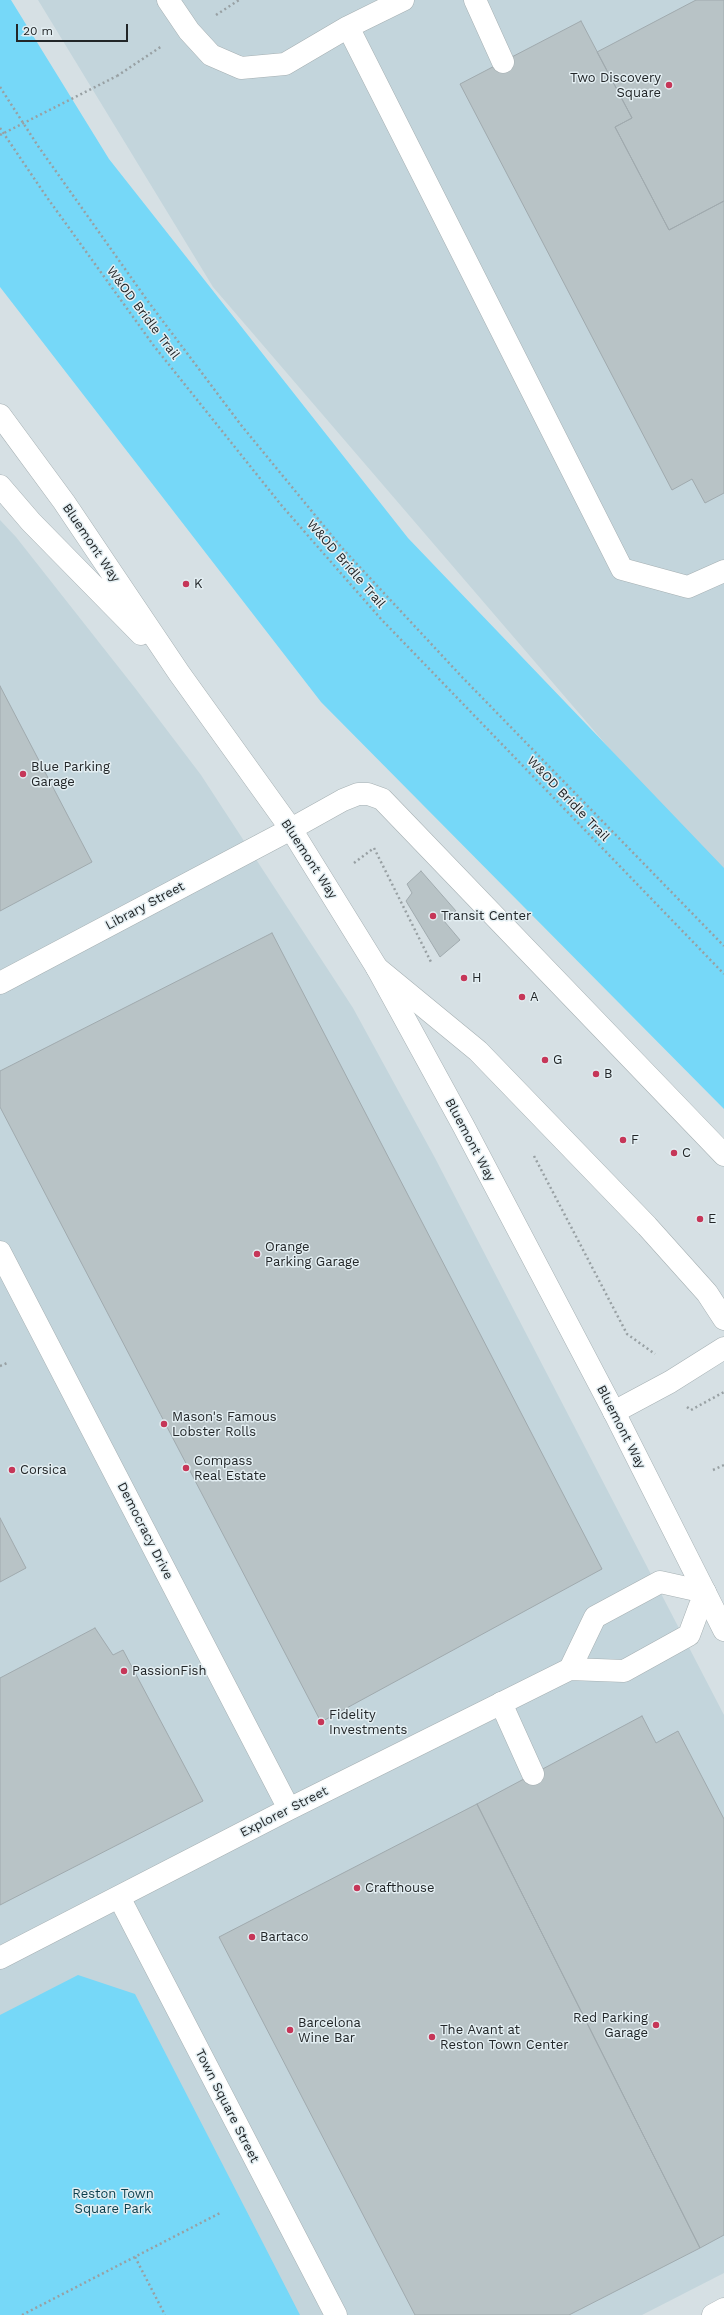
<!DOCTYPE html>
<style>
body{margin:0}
#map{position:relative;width:724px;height:2315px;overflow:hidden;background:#d6e0e4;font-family:"Work Sans",sans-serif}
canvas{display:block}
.scale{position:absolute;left:16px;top:24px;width:112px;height:18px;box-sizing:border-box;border:2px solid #222628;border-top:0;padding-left:5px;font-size:12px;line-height:14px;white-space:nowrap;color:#222628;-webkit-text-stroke:3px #e3eef2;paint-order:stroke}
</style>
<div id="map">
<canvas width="724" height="2315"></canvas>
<div class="scale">20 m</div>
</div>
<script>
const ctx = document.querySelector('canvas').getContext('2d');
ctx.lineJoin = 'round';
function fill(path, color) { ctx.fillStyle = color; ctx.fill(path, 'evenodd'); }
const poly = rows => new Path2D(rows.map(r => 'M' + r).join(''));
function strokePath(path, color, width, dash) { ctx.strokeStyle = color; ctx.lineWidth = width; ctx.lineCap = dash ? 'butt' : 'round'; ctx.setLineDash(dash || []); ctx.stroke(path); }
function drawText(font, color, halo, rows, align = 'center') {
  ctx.font = font + ' "Work Sans",sans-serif'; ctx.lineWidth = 3; ctx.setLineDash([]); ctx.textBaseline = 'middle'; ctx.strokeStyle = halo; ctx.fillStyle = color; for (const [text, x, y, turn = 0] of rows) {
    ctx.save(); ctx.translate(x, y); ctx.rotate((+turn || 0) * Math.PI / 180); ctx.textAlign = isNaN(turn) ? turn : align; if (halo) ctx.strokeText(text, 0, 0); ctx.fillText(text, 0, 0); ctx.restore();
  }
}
const built = poly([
 [38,0,724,0,724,882,213,287],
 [0,520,16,537,135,688,201,775,353,1008,435,1158,724,1715,724,2273,642,2315,0,2315]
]);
const green = poly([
 [0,0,11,0,109,159,408,538,724,868,724,1109,321,702,0,287],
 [78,1975,135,1994,300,2315,0,2315,0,2015]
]);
const building = poly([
 [696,0,724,0,724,201,669,230,615,127,632,118,597,52,696,0],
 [581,21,632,118,615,127,669,230,724,201,724,493,705,503,692,479,672,490,460,84,581,21],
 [0,686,92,862,0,911,0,686],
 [421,871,456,911,444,921,460,940,440,957,406,901,412,893,407,884,421,871],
 [272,933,602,1569,321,1722,0,1107,0,1071,272,933],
 [0,1518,26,1568,0,1582,0,1518],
 [95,1628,113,1655,123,1650,203,1801,0,1905,0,1678,95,1628],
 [642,1716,656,1743,678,1731,724,1819,724,2235,700,2248,477,1804,642,1716],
 [477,1804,700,2248,569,2315,415,2315,219,1937,477,1804]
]);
const path = poly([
 [216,15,239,0],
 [117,76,162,46],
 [0,87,38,146,147,300,241,425,342,548,462,677,724,946],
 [0,128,46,196,154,346,282,506,381,619,724,974],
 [354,863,374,848,432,964],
 [534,1156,627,1334,655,1354],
 [0,1366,7,1363],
 [687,1407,691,1410,724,1392],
 [713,1470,724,1465],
 [135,2257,165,2315],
 [22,2315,220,2213]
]);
const lane = poly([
 [168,0,189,31,211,55,241,68,285,64,348,27,403,0],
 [475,0,503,62],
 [348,27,622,569,688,587,724,571],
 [291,829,343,800,358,794,368,794,382,799,724,1155],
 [377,968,478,1051,647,1226,707,1293,724,1319],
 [614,1412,670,1382,724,1348],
 [501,1703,533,1774]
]);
const street = poly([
 [0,983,291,829],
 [0,1252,289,1809],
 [119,1897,336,2315],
 [0,1958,289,1809,570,1669,624,1671,689,1635,705,1592,660,1582,595,1617,570,1669],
 [713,2315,724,2309]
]);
const secondary = poly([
 [0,415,64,502,179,673,291,829,377,968,464,1127,614,1412,724,1630],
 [0,486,31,522,141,634]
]);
const pathBridge = poly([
 [0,135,117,76]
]);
const markers = [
 [669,85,4,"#c63658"],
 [186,584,4,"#c63658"],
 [23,774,4,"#c63658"],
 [433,916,4,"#c63658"],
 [464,978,4,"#c63658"],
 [522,997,4,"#c63658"],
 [545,1060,4,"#c63658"],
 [596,1074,4,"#c63658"],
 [623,1140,4,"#c63658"],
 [674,1153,4,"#c63658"],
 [700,1219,4,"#c63658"],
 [257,1254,4,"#c63658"],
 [164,1424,4,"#c63658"],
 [186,1468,4,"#c63658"],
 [12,1470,4,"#c63658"],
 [124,1671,4,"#c63658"],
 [321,1722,4,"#c63658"],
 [357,1888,4,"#c63658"],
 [252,1937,4,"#c63658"],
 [656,2025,4,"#c63658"],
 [290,2030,4,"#c63658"],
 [432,2037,4,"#c63658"]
];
const poiNames = [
 ["Two Discovery",661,78,"right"],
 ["Square",661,93,"right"],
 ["K",194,584],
 ["Blue Parking",31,767],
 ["Garage",31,782],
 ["Transit Center",441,916],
 ["H",472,978],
 ["A",530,997],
 ["G",553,1060],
 ["B",604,1074],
 ["F",631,1140],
 ["C",682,1153],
 ["E",708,1219],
 ["Orange",265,1247],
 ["Parking Garage",265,1262],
 ["Mason's Famous",172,1417],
 ["Lobster Rolls",172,1432],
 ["Compass",194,1461],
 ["Real Estate",194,1476],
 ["Corsica",20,1470],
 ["PassionFish",132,1671],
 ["Fidelity",329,1715],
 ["Investments",329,1730],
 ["Crafthouse",365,1888],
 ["Bartaco",260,1937],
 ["Red Parking",648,2018,"right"],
 ["Garage",648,2033,"right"],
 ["Barcelona",298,2023],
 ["Wine Bar",298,2038],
 ["The Avant at",440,2030],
 ["Reston Town Center",440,2045]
];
const streetNames = [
 ["W&OD Bridle Trail",143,313,53],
 ["Bluemont Way",91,543,56],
 ["W&OD Bridle Trail",346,564,49],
 ["W&OD Bridle Trail",568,799,46],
 ["Bluemont Way",309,859,57],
 ["Library Street",145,906,-28],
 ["Bluemont Way",470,1140,62],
 ["Bluemont Way",621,1427,63],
 ["Democracy Drive",145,1531,63],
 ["Explorer Street",284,1812,-27],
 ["Town Square Street",227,2106,63]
];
const parkNames = [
 ["Reston Town",113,2194],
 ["Square Park",113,2209]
];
fill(built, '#c3d5dc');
fill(green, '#76d8f8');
fill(building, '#b8c3c6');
strokePath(building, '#a0aaae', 1);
strokePath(lane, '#a6b0b3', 23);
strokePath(street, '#a6b0b3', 23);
strokePath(secondary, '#a6b0b3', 23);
strokePath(path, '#98a0a3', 2.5, [2, 3]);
strokePath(lane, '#fff', 22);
strokePath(street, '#fff', 22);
strokePath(secondary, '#fff', 22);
strokePath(pathBridge, '#98a0a3', 2.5, [2, 3]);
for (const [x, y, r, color] of markers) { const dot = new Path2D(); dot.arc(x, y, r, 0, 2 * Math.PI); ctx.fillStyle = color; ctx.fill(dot); strokePath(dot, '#e3eef2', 1.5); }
drawText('13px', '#222628', '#e3eef2', poiNames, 'left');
drawText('13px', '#222628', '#e3eef2', streetNames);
drawText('13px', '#0a3e4c', '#e3eef2', parkNames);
</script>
